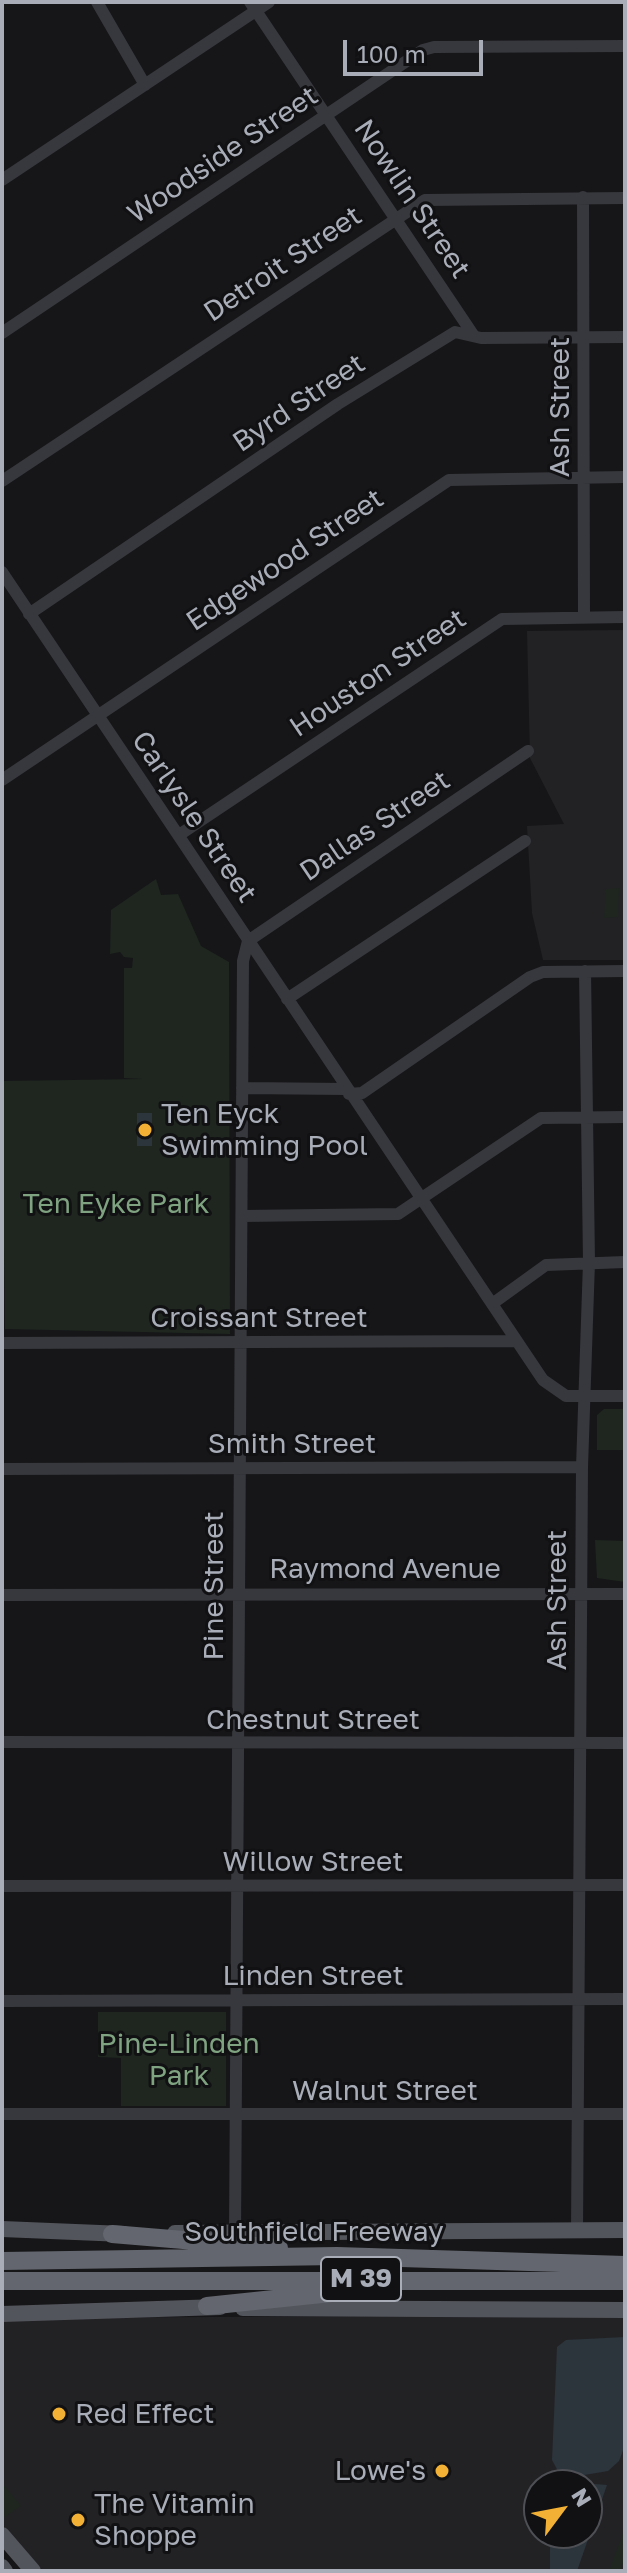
<!DOCTYPE html>
<style>
body{margin:0}
#map{position:relative;width:627px;height:2573px;overflow:hidden;background:#161618;font-family:"Golos Text",sans-serif}
canvas{display:block}
.frame{position:absolute;inset:0;border:4px solid #a8adb8;pointer-events:none}
.north{position:absolute;left:523px;top:2469px;width:80px;height:80px;box-sizing:border-box;background:#111113;border:2px solid #4d4f55;border-radius:50%;rotate:58deg;font-size:22px;font-weight:700;line-height:32px;text-align:center;color:#a8adb8}
.north::after{content:'';display:block;margin:auto;width:28px;height:36px;background:#f2b134;clip-path:polygon(50% 0,100% 100%,50% 72%,0 100%)}
.scale{position:absolute;left:343px;top:40px;width:140px;height:36px;box-sizing:border-box;border:4px solid #a8adb8;border-top:0;padding-left:10px;font-size:24px;line-height:28px;white-space:nowrap;color:#a8adb8;-webkit-text-stroke:6px #111113;paint-order:stroke}
</style>
<div id="map">
<canvas width="627" height="2573"></canvas>
<div class="frame"></div>
<div class="north">N</div>
<div class="scale">100 m</div>
</div>
<script>
const ctx = document.querySelector('canvas').getContext('2d');
ctx.lineJoin = 'round';
function fill(path, color) { ctx.fillStyle = color; ctx.fill(path, 'evenodd'); }
const poly = rows => new Path2D(rows.map(r => 'M' + r).join(''));
function strokePath(path, color, width, dash) { ctx.strokeStyle = color; ctx.lineWidth = width; ctx.lineCap = dash ? 'butt' : 'round'; ctx.setLineDash(dash || []); ctx.stroke(path); }
function drawText(font, color, halo, rows, align = 'center') {
  ctx.font = font + ' "Golos Text",sans-serif'; ctx.lineWidth = 6; ctx.setLineDash([]); ctx.textBaseline = 'middle'; ctx.strokeStyle = halo; ctx.fillStyle = color; for (const [text, x, y, turn = 0] of rows) {
    ctx.save(); ctx.translate(x, y); ctx.rotate((+turn || 0) * Math.PI / 180); ctx.textAlign = isNaN(turn) ? turn : align; if (halo) ctx.strokeText(text, 0, 0); ctx.fillText(text, 0, 0); ctx.restore();
  }
}
const built = poly([
 [625,630,625,960,543,960,532,913,527,826,564,824,530,758,527,631],
 [625,2315,625,2571,43,2571,2,2524,2,2318],
 [539,2485,587,2485,587,2533,539,2533]
]);
const green = poly([
 [156,879,161,895,178,894,201,946,229,962,230,1334,5,1329,2,1081,142,1079,124,1078,124,968,132,968,133,958,124,957,120,952,110,954,111,910],
 [619,888,618,917,604,918,606,889],
 [604,1409,625,1409,625,1450,597,1450,597,1415],
 [595,1540,625,1541,625,1582,597,1578],
 [98,2012,226,2012,226,2106,121,2106,121,2058,98,2057],
 [2,2483,21,2506,5,2517,2,2517],
 [625,2528,625,2558,620,2571,609,2571]
]);
const water = poly([
 [137,1113,152,1113,152,1146,137,1146],
 [625,2337,625,2445,619,2461,608,2471,584,2475,558,2471,552,2460,557,2347,566,2340],
 [556,2481,607,2485,577,2571,550,2571,550,2533,587,2533,587,2485,552,2485]
]);
const minor = poly([
 [97,2,145,85],
 [250,2,474,336],
 [2,180,269,2],
 [583,197,584,617],
 [2,333,423,50,434,47,625,46],
 [2,481,425,200,625,198],
 [2,572,543,1380,566,1396,625,1396],
 [29,614,338,404,455,332,481,338,625,337],
 [2,780,449,480,625,477],
 [179,835,502,619,625,617],
 [287,999,525,841],
 [242,1088,346,1089],
 [349,1094,362,1093,530,977,543,972,625,971],
 [243,1216,398,1214,541,1118,625,1117],
 [492,1304,546,1265,625,1262],
 [2,1343,517,1341],
 [2,1469,582,1467],
 [2,1595,625,1594],
 [2,1742,625,1743],
 [2,1886,625,1885],
 [2,2001,625,1999],
 [2,2114,625,2114],
 [577,2230,582,1467,589,1262,585,971],
 [235,2231,243,961,248,941,528,751]
]);
const major = poly([
 [2,2229,124,2234],
 [175,2233,625,2230],
 [243,2308,625,2310],
 [2,2314,220,2307],
 [2,2535,33,2571],
 [2,2567,5,2571]
]);
const highway = poly([
 [112,2234,279,2248],
 [2,2261,337,2256,625,2265],
 [2,2281,625,2281],
 [207,2306,360,2290]
]);
const markers = [
 [145,1130,8,"#f2b134"],
 [59,2414,8,"#f2b134"],
 [442,2471,8,"#f2b134"],
 [78,2520,8,"#f2b134"]
];
const shields = [
 [361,2279,80]
];
const shieldNames = [
 ["M 39",361,2279]
];
const streetNames = [
 ["Woodside Street",223,155,-34],
 ["Nowlin Street",412,199,56],
 ["Detroit Street",283,264,-34],
 ["Byrd Street",299,403,-34],
 ["Ash Street",560,407,-90],
 ["Edgewood Street",285,560,-34],
 ["Houston Street",378,673,-34],
 ["Carlysle Street",194,817,56],
 ["Dallas Street",375,826,-34],
 ["Croissant Street",259,1318],
 ["Smith Street",292,1444],
 ["Raymond Avenue",385,1569],
 ["Pine Street",214,1586,-90],
 ["Ash Street",557,1600,-90],
 ["Chestnut Street",313,1720],
 ["Willow Street",313,1862],
 ["Linden Street",313,1976],
 ["Walnut Street",385,2091],
 ["Southfield Freeway",314,2232]
];
const poiNames = [
 ["Ten Eyck",161,1114],
 ["Swimming Pool",161,1146],
 ["Red Effect",75,2414],
 ["Lowe's",426,2471,"right"],
 ["The Vitamin",94,2504],
 ["Shoppe",94,2536]
];
const parkNames = [
 ["Ten Eyke Park",116,1204],
 ["Pine-Linden",179,2044],
 ["Park",179,2076]
];
fill(built, '#222225');
fill(green, '#1e261f');
fill(water, '#2c353c');
strokePath(minor, '#37383d', 12);
strokePath(major, '#53555c', 16);
strokePath(highway, '#63666e', 18);
for (const [x, y, r, color] of markers) { const dot = new Path2D(); dot.arc(x, y, r, 0, 2 * Math.PI); ctx.fillStyle = color; ctx.fill(dot); strokePath(dot, '#111113', 3); }
for (const [x, y, w] of shields) { const box = new Path2D(); box.roundRect(x - w / 2, y - 22, w, 44, 6); ctx.fillStyle = '#111113'; ctx.fill(box); strokePath(box, '#a8adb8', 2); }
drawText('bold 26px', '#a8adb8', null, shieldNames);
drawText('28px', '#a8adb8', '#111113', streetNames);
drawText('28px', '#a8adb8', '#111113', poiNames, 'left');
drawText('28px', '#7fa381', '#111113', parkNames);
</script>
